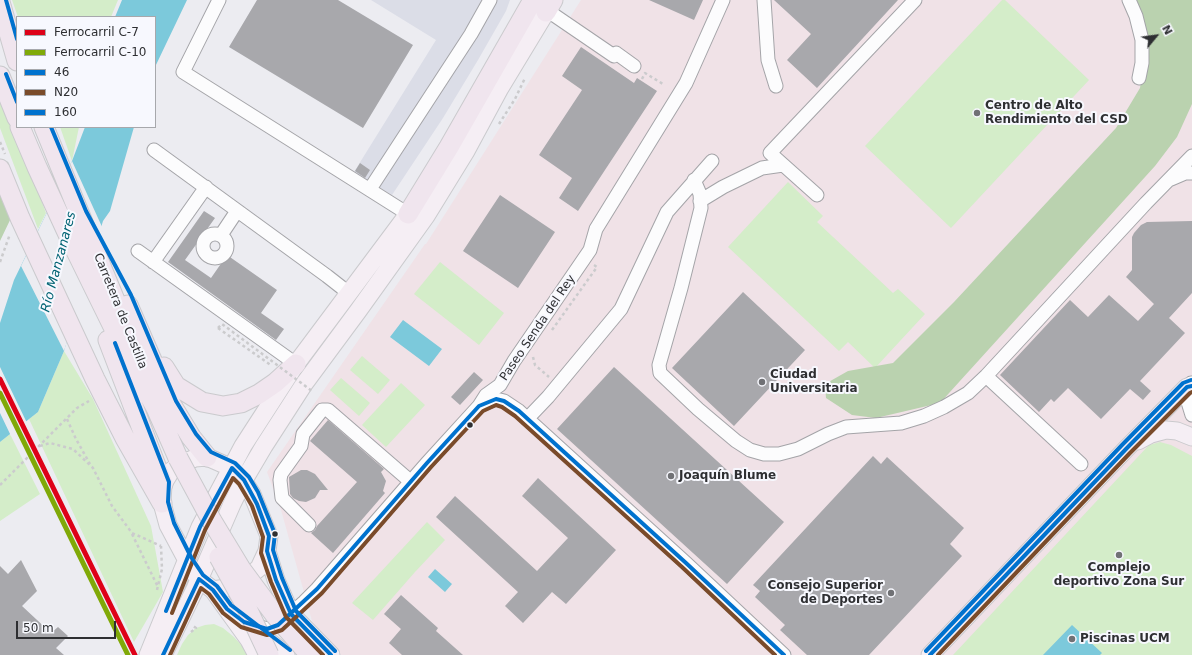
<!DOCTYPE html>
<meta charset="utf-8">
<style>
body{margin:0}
#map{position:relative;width:1192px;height:655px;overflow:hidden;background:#ececf1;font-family:"DejaVu Sans",sans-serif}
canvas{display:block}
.legend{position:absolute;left:16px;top:16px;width:140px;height:112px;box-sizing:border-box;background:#f7f8fe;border:1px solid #a7a8ac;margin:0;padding:5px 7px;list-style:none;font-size:12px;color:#2e2f32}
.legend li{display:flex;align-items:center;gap:8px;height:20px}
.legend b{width:20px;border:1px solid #a7a8ac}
.north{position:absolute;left:1136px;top:16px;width:40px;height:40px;-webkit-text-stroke:3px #f7f8fe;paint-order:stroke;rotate:61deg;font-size:11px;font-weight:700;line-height:16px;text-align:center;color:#2e2f32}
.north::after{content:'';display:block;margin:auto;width:14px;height:18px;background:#2e2f32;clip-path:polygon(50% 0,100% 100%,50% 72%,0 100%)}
.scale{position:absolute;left:16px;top:621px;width:100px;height:18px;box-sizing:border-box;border:2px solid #2e2f32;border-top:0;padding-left:5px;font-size:12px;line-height:14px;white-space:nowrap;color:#2e2f32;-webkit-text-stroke:3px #f7f8fe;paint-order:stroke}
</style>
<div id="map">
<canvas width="1192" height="655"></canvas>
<ul class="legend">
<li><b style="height:5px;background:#de0118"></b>Ferrocarril C-7</li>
<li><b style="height:5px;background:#80a908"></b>Ferrocarril C-10</li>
<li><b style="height:5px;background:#0072ce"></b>46</li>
<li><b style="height:5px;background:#7a4b2a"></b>N20</li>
<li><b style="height:5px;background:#0072ce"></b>160</li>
</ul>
<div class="north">N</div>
<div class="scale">50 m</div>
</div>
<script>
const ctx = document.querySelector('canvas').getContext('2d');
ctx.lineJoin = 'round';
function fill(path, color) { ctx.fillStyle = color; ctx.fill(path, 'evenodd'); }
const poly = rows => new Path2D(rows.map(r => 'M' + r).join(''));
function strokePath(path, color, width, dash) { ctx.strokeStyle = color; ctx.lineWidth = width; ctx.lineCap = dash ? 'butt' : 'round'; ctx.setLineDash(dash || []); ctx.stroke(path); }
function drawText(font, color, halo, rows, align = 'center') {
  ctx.font = font + ' "DejaVu Sans",sans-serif'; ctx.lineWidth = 4; ctx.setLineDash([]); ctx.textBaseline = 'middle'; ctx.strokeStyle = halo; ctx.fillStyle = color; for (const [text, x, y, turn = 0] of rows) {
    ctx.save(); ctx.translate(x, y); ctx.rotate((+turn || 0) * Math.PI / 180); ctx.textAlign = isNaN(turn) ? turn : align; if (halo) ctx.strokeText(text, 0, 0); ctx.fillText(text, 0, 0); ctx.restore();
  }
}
const built = poly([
 [371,0,510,0,506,11,478,60,443,118,392,195,354,172,436,40]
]);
const education = poly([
 [581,0,1192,0,1192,655,341,655,322,639,312,621,281,510,267,472,425,244,426,244]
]);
const green = poly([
 [12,0,118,0,111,17,18,17],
 [1002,0,1005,0,1089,80,951,228,865,146],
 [0,90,46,213,38,229,0,128],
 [60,127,79,127,72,161],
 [788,182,823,216,817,222,893,293,898,289,925,314,875,368,848,342,839,351,728,247],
 [440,262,504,313,479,345,414,294],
 [64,351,93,399,151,526,163,592,134,642,29,419,38,412],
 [362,356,390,380,378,394,350,370],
 [341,378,370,403,359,416,330,390],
 [401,383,425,405,386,447,362,425],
 [10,434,40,494,0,521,0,442],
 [1160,442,1171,445,1192,456,1192,655,953,655,1149,445],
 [427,522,445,540,415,572,373,620,352,603],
 [214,624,223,628,234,637,244,648,247,655,177,655,182,644,188,635,196,628,205,625]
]);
const forest = poly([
 [1135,0,1192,0,1192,104,1177,137,1155,166,940,403,876,418,852,415,826,398,825,384,848,371,893,363,954,302,1116,128,1140,88,1147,41],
 [0,192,11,218,0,241]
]);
const water = poly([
 [122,0,187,0,155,67,155,17,115,17],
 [85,127,134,127,110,211,103,221,64,351,38,412,0,442,0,323,14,280,72,161],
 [403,320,442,349,429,366,390,337],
 [435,569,452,584,445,592,428,577],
 [1072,625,1102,653,1100,655,1043,655]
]);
const pier = poly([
 [72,161,103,229,64,351,21,266],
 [0,367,27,423,11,436,0,413]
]);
const building = poly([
 [257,0,338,0,413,45,363,128,229,47],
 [649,0,703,0,694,20],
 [774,0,898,0,817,88,787,60,811,34],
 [581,47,634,83,637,78,657,91,578,211,559,198,572,178,539,155,582,90,562,76],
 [360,163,370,170,365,178,355,171],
 [500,195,555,232,518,288,463,251],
 [204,211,215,218,185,260,211,278,227,255,277,290,261,313,284,329,276,340,168,262],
 [1192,221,1192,293,1169,318,1185,333,1140,381,1151,391,1143,400,1130,389,1101,419,1068,388,1054,402,1051,399,1039,412,1000,375,1070,300,1088,317,1109,295,1138,321,1154,304,1126,277,1132,270,1132,237,1134,233,1141,225,1147,222],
 [743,292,805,350,734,426,672,368],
 [614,367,784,522,727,584,557,429],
 [474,372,483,380,460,405,451,397],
 [328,420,384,469,381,472,386,481,383,491,385,493,333,553,311,533,315,530,317,526,357,482,310,441],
 [873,456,881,464,887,457,964,528,950,544,962,556,869,655,807,655,780,630,785,625,755,597,760,591,753,585],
 [301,470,307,470,315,474,328,490,320,490,315,498,306,502,299,501,293,498,290,494,289,477],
 [538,478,616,550,566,604,552,592,523,623,505,606,518,592,436,517,455,496,537,571,568,538,522,496],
 [21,560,37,591,22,606,51,633,58,627,68,636,56,648,64,655,0,655,0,566,8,574],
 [401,595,438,628,436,631,463,655,402,655,389,643,401,629,384,614]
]);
const path = poly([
 [642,79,645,73,663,84],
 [499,124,515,99,525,78],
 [0,142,5,154],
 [0,262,10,234],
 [218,328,272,366],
 [552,330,597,267,594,265],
 [533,357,535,365,549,377],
 [67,419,76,439,90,464],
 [40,446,50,443,73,449,93,468,112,506,132,533,161,546],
 [0,485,77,408,89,401],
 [132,534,158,587],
 [157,590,162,569,161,546],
 [191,632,196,628,192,625]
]);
const minor = poly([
 [219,0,183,72,408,214],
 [764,0,768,60,776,86],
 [1129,0,1136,16,1142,40,1142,63,1139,78],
 [546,12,551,13,614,56,616,53,634,66],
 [154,150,327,276,350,294],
 [1171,179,1185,173,1192,173],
 [694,180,700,194,701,208,681,288,659,365,660,373,698,409,736,441,750,450,764,454,779,454,798,449,828,434,846,427,901,423,924,416,944,407,968,393,986,376,1146,203,1192,156],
 [370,189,471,34,490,0],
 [817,195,770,153,915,0],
 [700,201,723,187,762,168,783,165],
 '203 246a12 12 0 1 1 24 0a12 12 0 1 1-24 0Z',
 [221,235,237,211],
 [138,251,296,364],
 [153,262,206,187],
 [986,376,1081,464],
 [1191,383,1187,387,1188,402,1192,415],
 [481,405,496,399,504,401,519,411,686,563,784,655],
 [527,419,548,397,621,309,667,212,712,161],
 [309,525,282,498,280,480,281,474,301,446,303,434,322,410,328,410,410,481],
 [252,624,267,629,278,625,304,602,317,589,427,463,479,406,486,395,500,385,514,361,590,250,596,229,686,83,723,0]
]);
const major = poly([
 [1138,441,1151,434,1166,430,1177,431,1192,437],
 [267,551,276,580,291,614,331,655],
 [213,590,226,588,242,582,259,568,267,551,269,536,252,494,238,473,232,468,207,457,195,458,181,464,171,471,163,484,162,503,168,525,192,570,199,579,213,590,249,640,257,655],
 [257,632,286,655],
 [148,655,200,527,243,446,296,364,408,214],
 [163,655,195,589,232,504,244,480,264,446,304,384,358,311,426,216,466,151,500,88,546,12],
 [930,655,1126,449,1187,387,1192,386]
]);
const highway = poly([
 [0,2,17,61],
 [546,12,553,0],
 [0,76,17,118],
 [20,127,37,167,72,243,122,345,156,408,178,458],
 [44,127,126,327],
 [0,169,20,218,95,379,125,438,162,503],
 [408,214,449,147,533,0],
 [128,305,171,404,191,437,207,457],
 [108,340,163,484],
 [164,367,176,386,202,402,223,406,241,403,259,394,275,383,296,364]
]);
const pathBridge = poly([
 [218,328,222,324,312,391]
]);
const highwayBridge = poly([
 [178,458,212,521,241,569,275,615,310,655],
 [219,557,246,606,269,655]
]);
const bus1 = poly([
 [166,611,200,527,232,468,244,480,257,504,269,536,267,551,276,580,291,614,331,655],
 [163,655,199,579,213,590,227,609,244,622,267,629,278,625,317,589,427,463,479,406,496,399,504,401,519,411,686,563,784,655],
 [930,655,1126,449,1187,387,1192,386]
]);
const bus2 = poly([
 [172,613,205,530,233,478,239,484,252,506,263,537,261,553,271,582,286,617,323,655],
 [170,655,201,588,209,594,223,613,241,627,267,635,282,630,322,593,431,467,483,411,496,405,502,407,515,416,682,567,775,655],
 [938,655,1130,453,1190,393,1192,392]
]);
const bus3 = poly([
 [6,0,17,39],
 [6,74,17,102],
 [51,127,86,211,131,295,176,401,196,434,211,452,235,463,249,477,258,492,275,534,273,550,282,578,296,611,335,651],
 [115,343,169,482,168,502,174,523,191,557,203,575,217,586,231,605,290,650],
 [926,651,1122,445,1183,383,1191,380]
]);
const rail1 = poly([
 [0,379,135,655]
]);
const rail2 = poly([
 [0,393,128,655]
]);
const markers = [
 [977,113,4,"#707175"],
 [762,382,4,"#707175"],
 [470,425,3.5,"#2e2f32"],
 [671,476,4,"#707175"],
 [275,534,3.5,"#2e2f32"],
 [1119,555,4,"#707175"],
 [891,593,4,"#707175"],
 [1072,639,4,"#707175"]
];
const poiNames = [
 ["Centro de Alto",985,106],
 ["Rendimiento del CSD",985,120],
 ["Ciudad",770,375],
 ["Universitaria",770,389],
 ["Joaquín Blume",679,476],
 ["Complejo",1119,568,"center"],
 ["deportivo Zona Sur",1119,582,"center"],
 ["Consejo Superior",883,586,"right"],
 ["de Deportes",883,600,"right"],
 ["Piscinas UCM",1080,639]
];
const streetNames = [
 ["Carretera de Castilla",120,311,68],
 ["Paseo Senda del Rey",538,328,-56]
];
const waterNames = [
 ["Río Manzanares",59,262,-75]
];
fill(built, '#dbdde7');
fill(education, '#f0e2e7');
fill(green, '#d4edc9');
fill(forest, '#bad2af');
fill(water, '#7cc9db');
fill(pier, '#ececf1');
fill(building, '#a8a8ac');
strokePath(minor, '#a4a4a8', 15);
strokePath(major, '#cacacd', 19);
strokePath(highway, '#cacacd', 21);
strokePath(path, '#cbcbcd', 2.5, [3, 3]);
strokePath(minor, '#fcfcfd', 13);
strokePath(major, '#f5eef4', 17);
strokePath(highway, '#f0e5ee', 19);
strokePath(highwayBridge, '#cacacd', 21, []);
strokePath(pathBridge, '#cbcbcd', 2.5, [3, 3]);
strokePath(highwayBridge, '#f0e5ee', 19);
strokePath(bus1, '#0072ce', 4);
strokePath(bus2, '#7a4b2a', 4);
strokePath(bus3, '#0072ce', 4);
strokePath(rail1, '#de0118', 5);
strokePath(rail2, '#80a908', 5);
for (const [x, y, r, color] of markers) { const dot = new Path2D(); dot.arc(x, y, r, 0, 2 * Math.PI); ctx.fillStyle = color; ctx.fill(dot); strokePath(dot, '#f7f8fe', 1.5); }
drawText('bold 12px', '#2e2f32', '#f7f8fe', poiNames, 'left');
drawText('12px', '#2e2f32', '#f7f8fe', streetNames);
drawText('italic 13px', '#006373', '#f7f8fe', waterNames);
</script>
